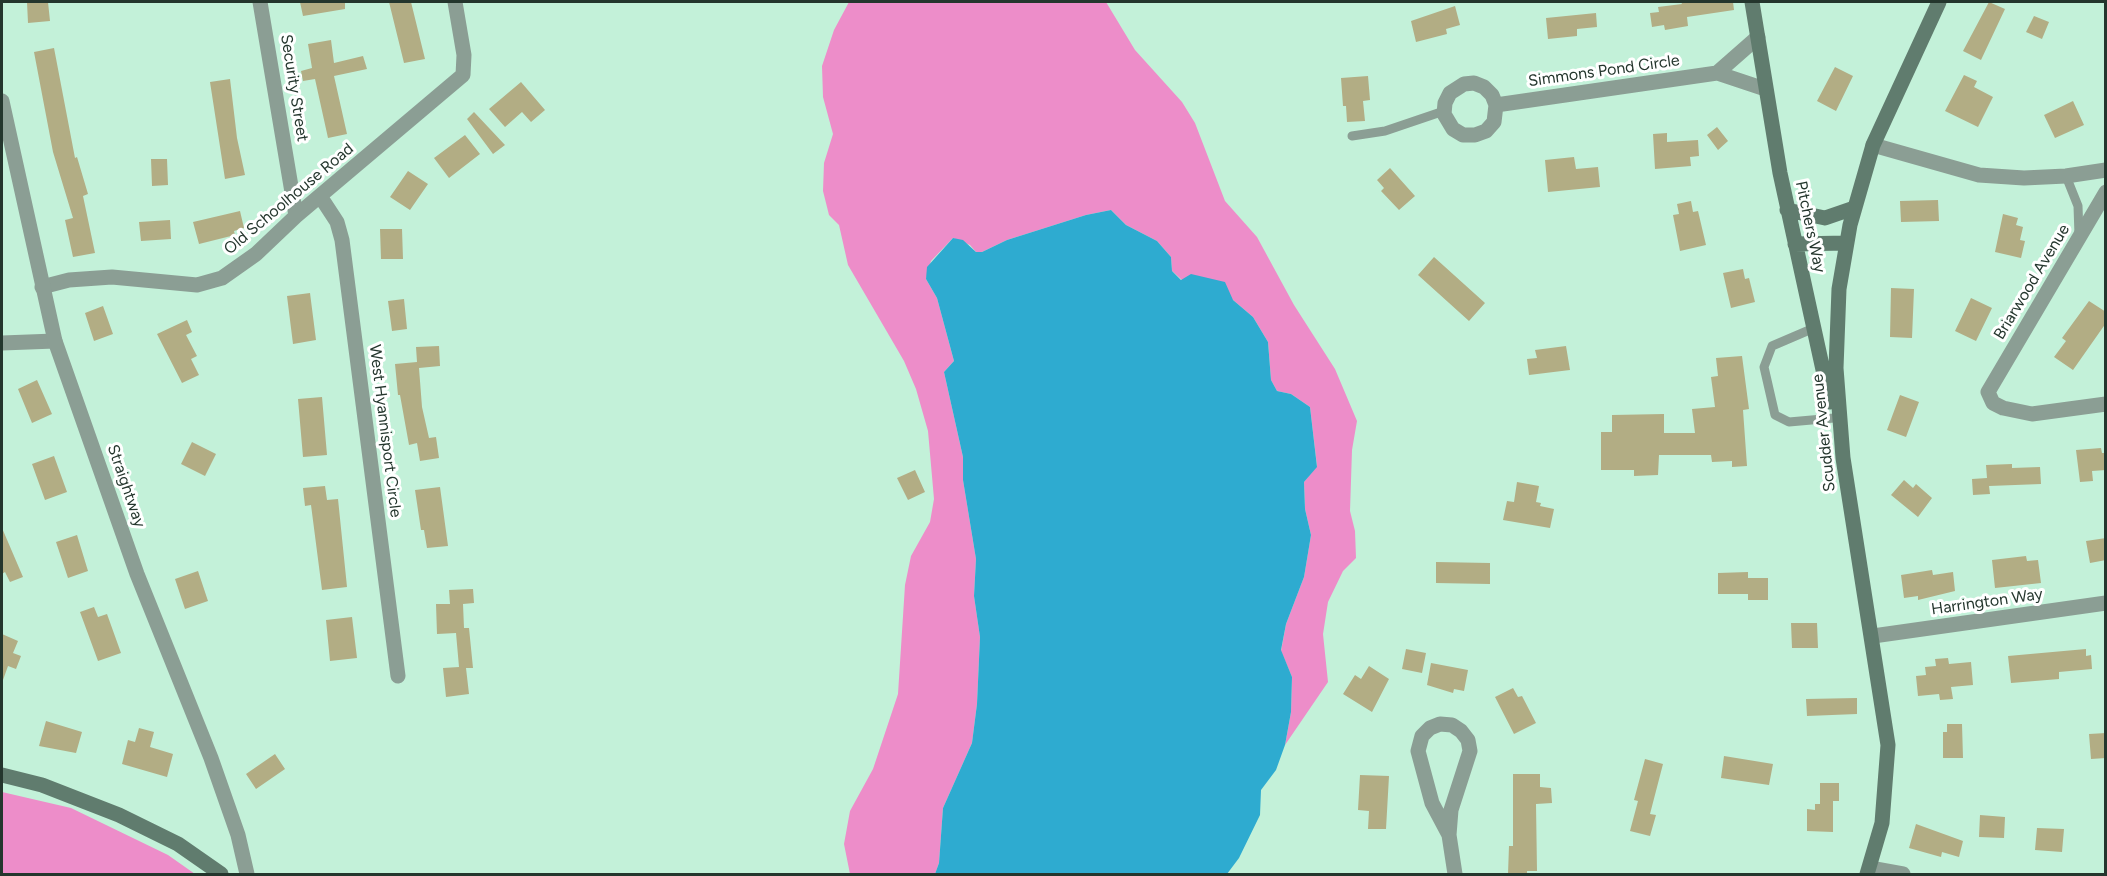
<!DOCTYPE html>
<style>
body{margin:0}
#map{position:relative;width:2107px;height:876px;overflow:hidden;background:#c3f1d9;font-family:Figtree,sans-serif}
canvas{display:block}
.frame{position:absolute;inset:0;border:3px solid #24362d;pointer-events:none}
</style>
<div id="map">
<canvas width="2107" height="876"></canvas>
<div class="frame"></div>
</div>
<script>
const ctx = document.querySelector('canvas').getContext('2d');
ctx.lineJoin = 'round';
function fill(path, color) { ctx.fillStyle = color; ctx.fill(path, 'evenodd'); }
const poly = rows => new Path2D(rows.map(r => 'M' + r).join(''));
function strokePath(path, color, width, dash) { ctx.strokeStyle = color; ctx.lineWidth = width; ctx.lineCap = dash ? 'butt' : 'round'; ctx.setLineDash(dash || []); ctx.stroke(path); }
function drawText(font, color, halo, rows, align = 'center') {
  ctx.font = font + ' Figtree,sans-serif'; ctx.lineWidth = 6; ctx.setLineDash([]); ctx.textBaseline = 'middle'; ctx.strokeStyle = halo; ctx.fillStyle = color; for (const [text, x, y, turn = 0] of rows) {
    ctx.save(); ctx.translate(x, y); ctx.rotate((+turn || 0) * Math.PI / 180); ctx.textAlign = isNaN(turn) ? turn : align; if (halo) ctx.strokeText(text, 0, 0); ctx.fillText(text, 0, 0); ctx.restore();
  }
}
const green = poly([
 [849,2,1106,2,1135,50,1182,102,1195,123,1225,201,1257,237,1294,305,1335,369,1357,421,1352,450,1350,511,1355,531,1356,558,1343,571,1328,602,1323,634,1328,682,1285,745,1291,712,1292,677,1281,651,1286,624,1304,577,1311,535,1305,509,1304,482,1317,466,1310,407,1291,394,1277,391,1271,380,1268,342,1253,317,1233,300,1182,280,1172,271,1171,257,1157,241,1126,225,1111,210,1086,215,1007,240,982,252,976,252,970,245,953,238,931,261,926,279,937,298,954,361,944,372,963,457,963,480,976,559,974,596,980,637,977,704,972,743,943,808,939,863,935,874,850,874,844,844,850,811,873,769,898,694,905,585,911,556,930,522,934,499,928,431,916,389,904,361,848,265,839,225,829,215,823,191,824,163,833,134,823,97,822,66,834,30],
 [2,792,71,808,168,855,195,874,2,874]
]);
const water = poly([
 [1111,210,1126,225,1157,241,1171,257,1172,271,1181,280,1191,274,1225,282,1233,300,1253,317,1268,342,1271,380,1277,391,1291,394,1310,407,1317,467,1304,482,1305,509,1311,535,1304,577,1286,624,1281,650,1292,677,1291,712,1285,745,1276,770,1261,790,1260,815,1239,858,1227,874,935,874,939,863,943,808,972,743,977,704,980,637,974,596,976,559,963,480,963,457,944,372,954,361,937,298,926,279,927,267,953,238,963,240,976,252,982,252,1007,240,1086,215]
]);
const building = poly([
 [27,2,48,2,50,21,28,23],
 [300,2,345,2,345,9,303,16],
 [389,2,411,2,425,59,404,63],
 [1681,2,1733,2,1734,10,1687,17,1688,26,1665,30,1664,25,1652,27,1650,13,1659,12,1658,7,1682,4],
 [1989,2,2005,9,1981,60,1963,51],
 [1455,6,1460,25,1446,29,1447,34,1416,42,1411,21],
 [1596,13,1597,27,1577,29,1577,36,1548,39,1546,18],
 [2034,16,2049,22,2042,39,2026,32],
 [331,40,334,63,363,56,367,69,334,76,347,134,328,138,315,79,303,81,301,71,312,68,308,44],
 [54,48,75,158,77,157,88,194,83,196,95,253,73,257,65,220,73,218,53,152,34,52],
 [1835,67,1853,76,1836,111,1817,101],
 [1964,75,1977,81,1974,87,1993,97,1978,127,1945,111],
 [1368,76,1370,100,1363,101,1365,121,1347,122,1346,106,1343,106,1341,78],
 [230,79,237,138,245,175,225,179,210,82],
 [521,82,545,110,531,122,522,112,505,127,489,109],
 [2073,101,2084,125,2055,138,2044,115],
 [474,112,505,145,493,154,467,119],
 [1717,127,1728,141,1718,150,1707,135],
 [1667,133,1667,142,1698,140,1699,156,1690,157,1691,166,1655,169,1653,134],
 [465,135,480,154,449,178,434,158],
 [1574,157,1576,169,1598,167,1600,187,1548,192,1545,160],
 [151,159,167,159,168,185,152,186],
 [1390,168,1415,196,1399,210,1381,191,1384,188,1377,180],
 [408,171,428,184,410,210,390,197],
 [1938,200,1939,221,1901,222,1900,201],
 [1691,201,1693,212,1698,211,1706,245,1680,251,1673,215,1679,214,1677,204],
 [240,211,244,228,234,231,235,235,199,244,193,222],
 [2003,214,2018,218,2016,225,2023,227,2020,240,2025,241,2021,258,1995,252],
 [170,220,171,239,141,241,139,222],
 [380,229,402,229,403,259,381,259],
 [1434,257,1485,303,1469,321,1418,275],
 [1743,269,1745,279,1749,278,1755,302,1731,308,1723,273],
 [1891,288,1914,289,1912,338,1890,337],
 [310,293,316,340,293,344,287,296],
 [1971,298,1992,308,1976,341,1955,331],
 [404,299,407,329,392,331,388,301],
 [2089,301,2106,312,2106,323,2073,370,2054,357,2066,341,2062,338],
 [103,306,113,334,94,341,85,313],
 [187,320,192,332,186,335,197,356,191,359,199,375,182,383,157,334],
 [439,346,440,366,419,368,422,407,429,438,436,437,439,458,420,461,417,443,409,445,400,395,398,395,395,364,417,362,416,347],
 [1566,346,1570,370,1529,375,1527,359,1537,358,1535,350],
 [1742,356,1749,409,1743,410,1747,466,1732,467,1732,461,1712,462,1711,455,1659,455,1658,475,1634,476,1634,470,1601,470,1601,432,1612,432,1612,415,1664,414,1664,433,1695,433,1692,409,1715,407,1711,377,1718,376,1716,358],
 [37,380,52,414,32,423,18,389],
 [1900,395,1919,402,1906,437,1887,430],
 [322,397,327,455,303,457,298,399],
 [192,442,216,454,205,476,181,464],
 [2101,448,2102,453,2106,453,2106,470,2092,471,2093,481,2080,482,2076,450],
 [54,456,67,492,45,500,32,464],
 [2012,464,2012,468,2040,467,2041,484,1989,486,1990,494,1973,495,1972,479,1987,478,1986,465],
 [915,470,925,492,908,500,897,478],
 [1904,480,1913,488,1916,484,1932,498,1918,517,1891,495],
 [1517,482,1539,486,1536,502,1541,503,1540,506,1554,509,1550,528,1503,520,1507,501,1514,502],
 [325,486,327,500,338,499,347,587,322,590,311,505,305,506,303,488],
 [440,487,448,546,427,548,424,530,421,530,415,490],
 [2,528,23,577,10,582,5,572,2,574],
 [77,535,88,571,68,578,56,542],
 [2106,538,2106,560,2090,563,2086,541],
 [2026,556,2027,561,2038,560,2041,583,1995,588,1992,560],
 [1436,562,1490,563,1490,584,1436,583],
 [1932,570,1933,575,1953,572,1955,591,1918,600,1918,596,1904,598,1901,575],
 [198,571,208,601,185,609,175,579],
 [1748,572,1748,578,1768,578,1768,600,1748,600,1748,594,1718,594,1718,573],
 [473,589,474,603,463,604,464,628,469,628,473,668,466,668,469,694,446,697,443,668,459,667,456,633,437,634,436,604,450,604,449,590],
 [94,607,98,617,107,614,121,653,98,661,80,612],
 [352,617,357,658,330,661,326,620],
 [1791,623,1817,623,1818,648,1792,648],
 [2,634,18,641,13,653,21,656,16,669,8,666,3,680],
 [1406,649,1426,653,1422,673,1402,669],
 [2086,649,2086,656,2091,655,2092,669,2059,672,2059,679,2011,683,2008,656],
 [1948,658,1949,664,1971,662,1973,685,1951,687,1953,699,1940,700,1939,694,1918,696,1916,676,1926,675,1925,667,1936,666,1935,659],
 [1431,663,1468,670,1464,691,1454,689,1453,693,1427,685],
 [1369,666,1389,679,1372,712,1343,694,1355,675,1361,679],
 [1513,688,1518,697,1522,696,1536,723,1514,734,1495,697],
 [1857,698,1857,714,1807,716,1806,699],
 [46,721,82,732,76,753,39,746],
 [1947,724,1962,724,1963,758,1943,758,1943,732,1947,732],
 [139,728,154,732,150,747,173,754,167,777,122,764,128,740,135,742],
 [2106,733,2106,758,2091,759,2089,734],
 [275,754,285,769,256,789,246,774],
 [1724,756,1773,764,1769,785,1721,778],
 [1645,759,1663,764,1650,814,1656,815,1650,836,1630,831,1638,801,1634,800],
 [1513,774,1540,774,1540,787,1551,788,1552,803,1536,804,1537,871,1527,871,1527,874,1508,874,1509,846,1513,846],
 [1360,775,1389,776,1386,829,1368,829,1369,811,1358,810],
 [1820,783,1839,783,1839,801,1833,801,1833,832,1807,831,1807,809,1815,810,1815,804,1820,804],
 [1980,815,2005,817,2004,838,1979,837],
 [1916,824,1963,841,1959,857,1942,852,1941,857,1909,848],
 [2037,828,2064,829,2062,852,2035,850]
]);
const service = poly([
 [1352,136,1385,131,1444,111],
 [2066,176,2078,206,2079,235],
 [1814,328,1772,346,1764,367,1775,415,1789,422,1834,418]
]);
const minor = poly([
 [260,2,296,216],
 [1717,73,1758,37],
 [1496,105,1492,95,1484,87,1474,83,1464,84,1450,93,1445,103,1444,114,1453,129,1463,135,1475,135,1486,131,1494,122,1496,105,1717,73,1765,89],
 [1873,145,1979,175,2024,178,2066,176,2106,170],
 [2106,192,1988,392,1993,403,2003,408,2032,414,2106,404],
 [320,196,337,222,342,240,398,676],
 [42,287,69,280,112,277,197,285,222,278,256,254,296,216,463,75,464,55,455,2],
 [2,343,55,341],
 [1873,636,2106,603],
 [1449,835,1432,803,1418,751,1422,736,1430,728,1440,724,1452,725,1461,731,1468,740,1470,751,1451,810,1449,835,1455,874],
 [1870,868,1903,874]
]);
const tertiary = poly([
 [2,101,55,341,137,574,211,758,238,835,247,874]
]);
const secondary = poly([
 [1752,2,1780,173,1830,402],
 [1787,210,1825,218,1854,208],
 [1795,244,1846,243],
 [2,775,42,785,119,815,178,844,221,874],
 [1867,874,1882,823,1888,745,1843,458,1836,368,1839,289,1850,225,1873,145,1939,2]
]);
const streetNames = [
 ["Simmons Pond Circle",1604,71,-8],
 ["Security Street",294,88,81],
 ["Old Schoolhouse Road",289,199,-40],
 ["Pitchers Way",1810,227,78],
 ["Briarwood Avenue",2032,282,-59],
 ["West Hyannisport Circle",385,431,83],
 ["Scudder Avenue",1824,433,-96],
 ["Straightway",126,486,71],
 ["Harrington Way",1987,602,-8]
];
fill(green, '#ed8dc9');
fill(water, '#2eabd0');
fill(building, '#b2ad84');
strokePath(service, '#8b9e94', 9);
strokePath(minor, '#8b9e94', 15);
strokePath(tertiary, '#8b9e94', 15);
strokePath(secondary, '#607c6e', 15);
drawText('16px', '#24362d', '#fff', streetNames);
</script>
